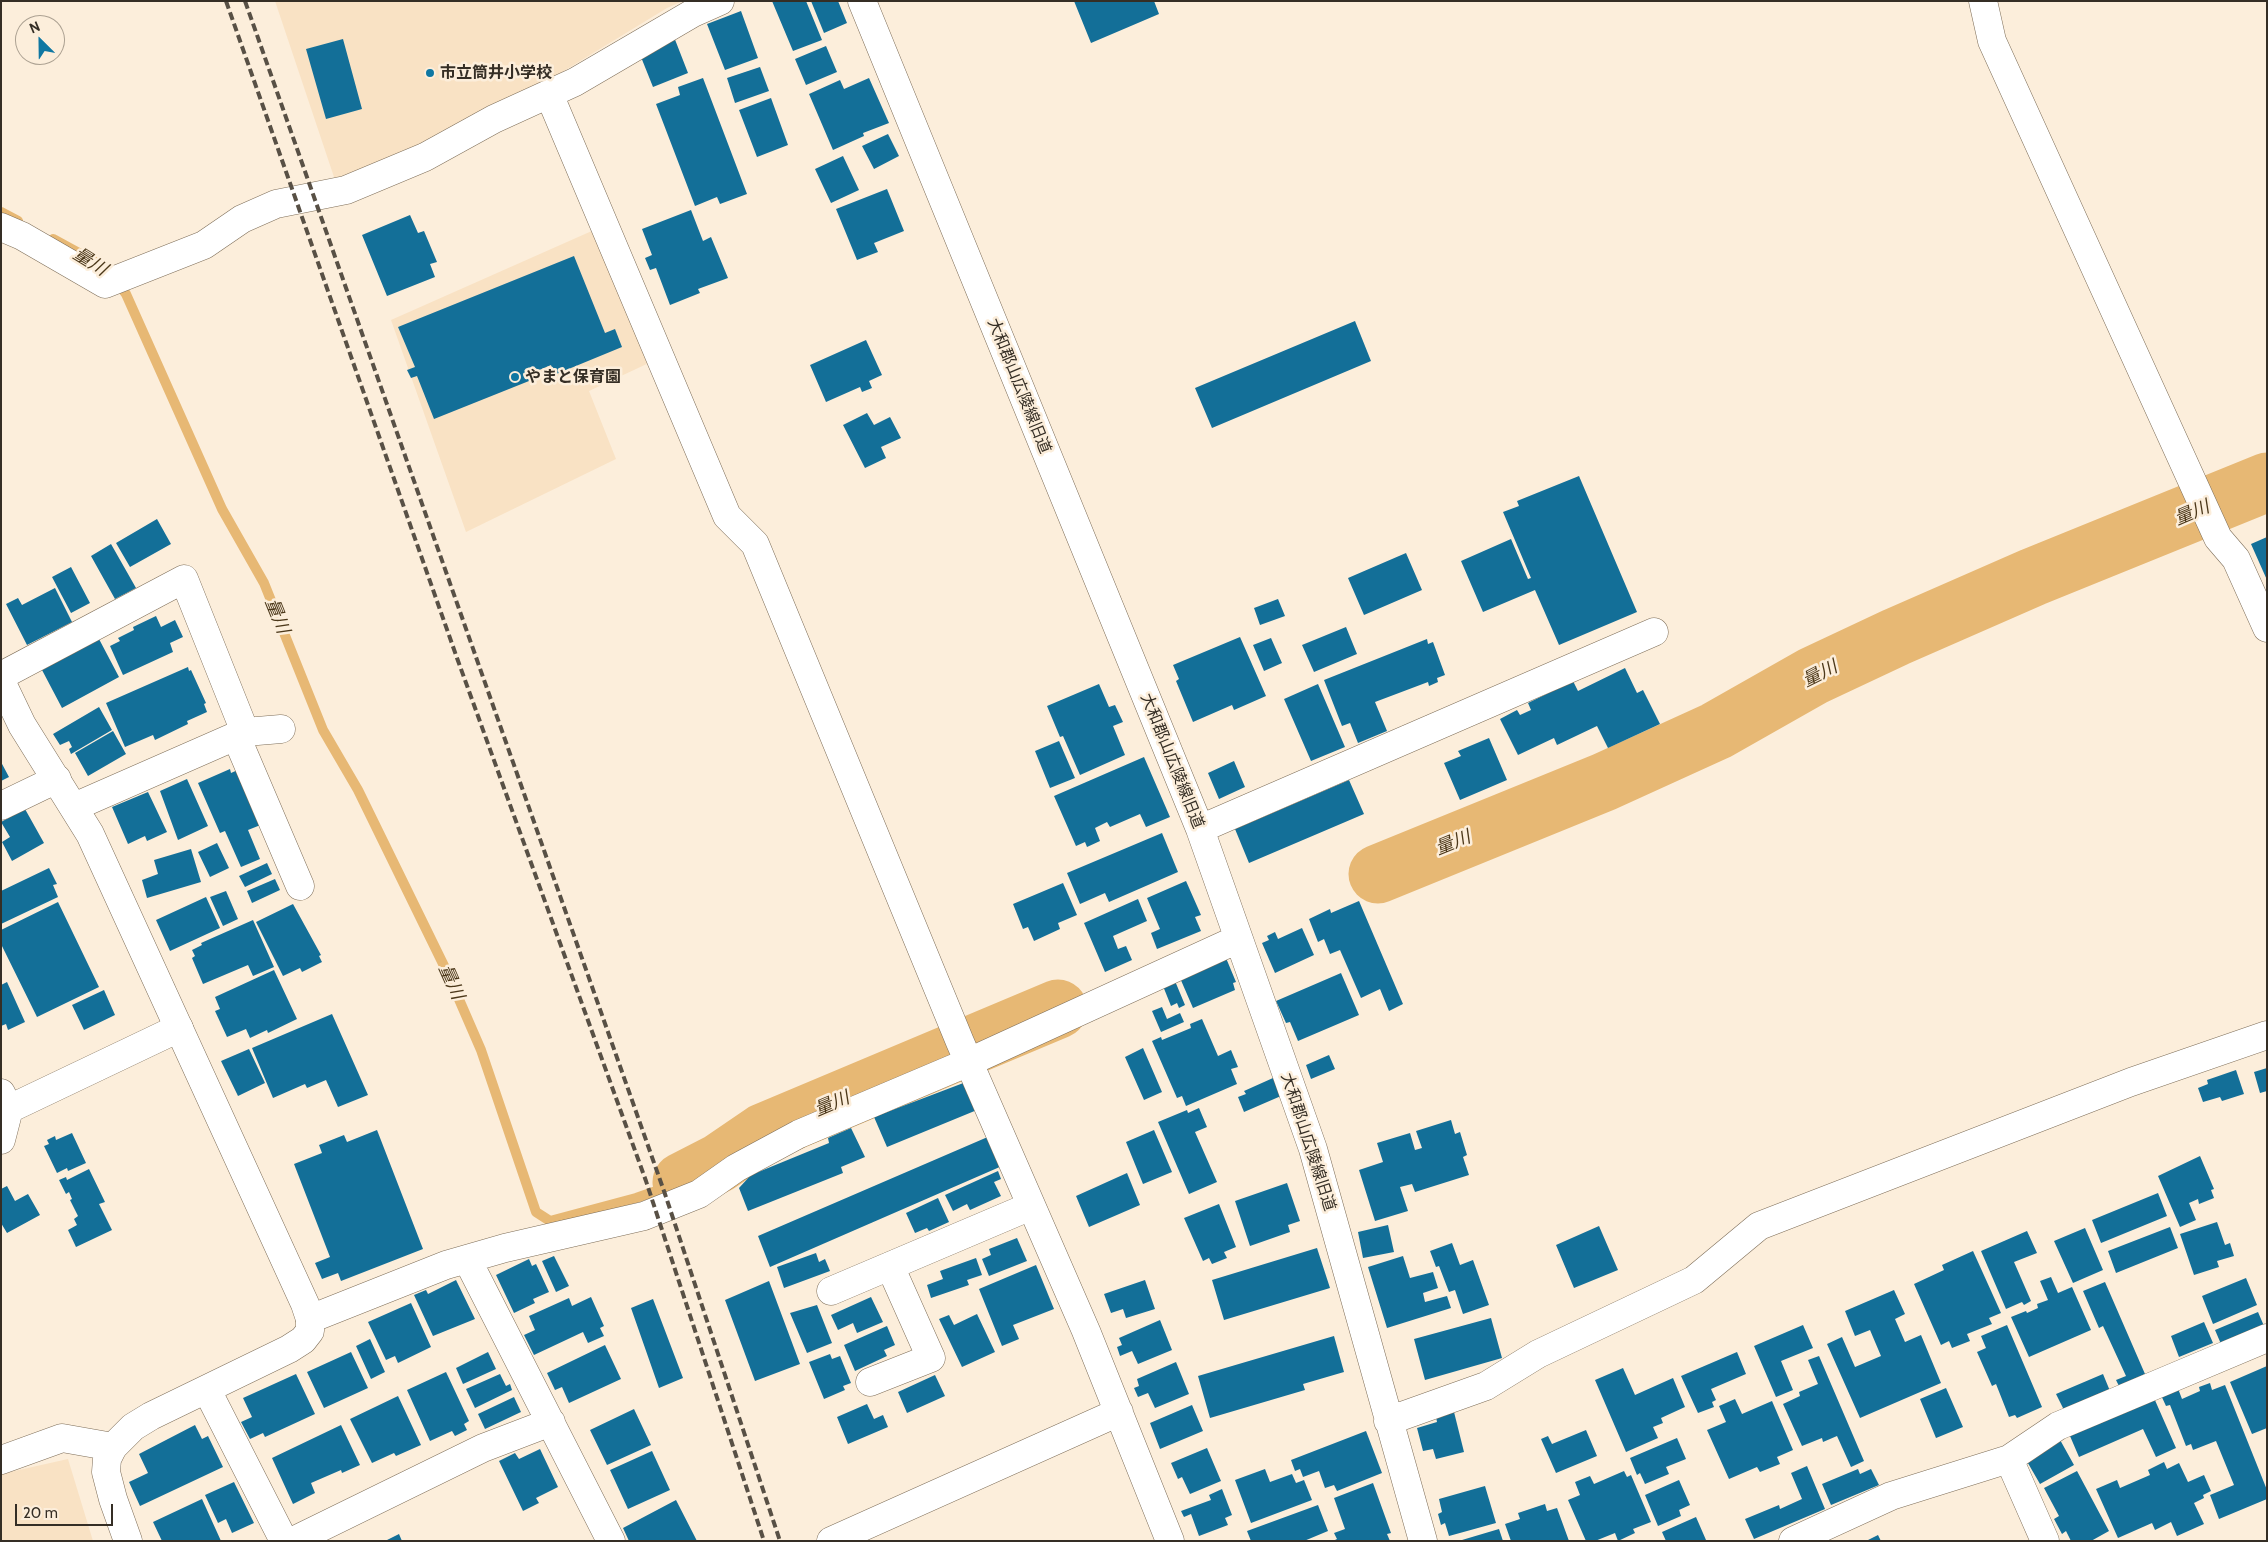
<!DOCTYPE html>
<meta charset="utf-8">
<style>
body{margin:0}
#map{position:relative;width:2268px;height:1542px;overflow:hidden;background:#fceedb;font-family:Cabin,sans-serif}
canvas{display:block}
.frame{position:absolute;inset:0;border:2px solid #352e25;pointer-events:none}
.north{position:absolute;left:15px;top:15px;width:50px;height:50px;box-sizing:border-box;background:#fceedb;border:1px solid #aca192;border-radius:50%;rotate:337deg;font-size:14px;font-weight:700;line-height:20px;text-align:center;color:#352e25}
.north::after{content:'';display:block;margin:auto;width:18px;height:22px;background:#0f77a2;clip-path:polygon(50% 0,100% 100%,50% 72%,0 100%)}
.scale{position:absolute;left:15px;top:1504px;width:98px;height:22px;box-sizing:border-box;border:2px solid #352e25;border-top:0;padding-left:6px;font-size:15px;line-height:18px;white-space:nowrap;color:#352e25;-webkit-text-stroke:4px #fceedb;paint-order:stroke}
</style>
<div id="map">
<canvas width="2268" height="1542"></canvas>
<div class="frame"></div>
<div class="north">N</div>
<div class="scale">20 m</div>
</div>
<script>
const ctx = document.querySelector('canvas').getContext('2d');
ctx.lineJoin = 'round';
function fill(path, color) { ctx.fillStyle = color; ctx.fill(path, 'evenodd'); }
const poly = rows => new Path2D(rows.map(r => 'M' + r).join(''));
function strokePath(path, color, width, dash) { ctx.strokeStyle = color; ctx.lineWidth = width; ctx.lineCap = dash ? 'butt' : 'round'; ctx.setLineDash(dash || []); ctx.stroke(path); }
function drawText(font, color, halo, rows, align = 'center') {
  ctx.font = font + ' Cabin,"Noto Sans JP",sans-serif'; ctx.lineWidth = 5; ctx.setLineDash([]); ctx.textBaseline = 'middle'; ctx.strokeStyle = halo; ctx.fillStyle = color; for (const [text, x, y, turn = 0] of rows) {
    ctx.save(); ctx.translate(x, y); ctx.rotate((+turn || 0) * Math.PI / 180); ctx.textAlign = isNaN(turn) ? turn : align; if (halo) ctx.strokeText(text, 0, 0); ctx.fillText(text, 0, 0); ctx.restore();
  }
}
const built = poly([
 [275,1,683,1,667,8,454,138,335,180],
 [594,230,651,362,589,391,616,459,466,532,391,320],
 [68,1459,93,1541,1,1541,1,1474]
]);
const stream = poly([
 [1,212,18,221],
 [53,239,108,269,126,294,222,509,264,583,323,730,358,790,448,974,481,1050,536,1212,550,1221,636,1198,682,1182]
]);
const river = poly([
 [1378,874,1604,782,1716,731,1813,676,1896,637,2033,577,2267,482],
 [682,1182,719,1163,763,1133,1058,1009]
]);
const building = poly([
 [772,1,806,1,822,40,793,51],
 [811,1,838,1,847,23,824,33],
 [1074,1,1154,1,1159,14,1091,43],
 [741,11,758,58,725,70,707,24],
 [674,37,688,73,653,87,641,57,654,52,652,46],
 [343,39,362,109,326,119,306,49],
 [826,46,837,72,806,85,795,59],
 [760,67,769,91,735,103,727,78],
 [703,78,747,194,720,204,717,197,695,206,656,104,680,95,678,87],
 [869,78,889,123,863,133,864,136,833,150,809,94,840,80,844,89],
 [771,98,788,145,757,157,739,110],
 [888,134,899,156,874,169,862,146],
 [843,156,859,190,831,203,815,169],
 [887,189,904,231,874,243,878,252,857,260,836,209],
 [691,210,703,241,711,237,728,278,698,289,700,293,670,305,656,268,650,270,645,258,652,255,642,229],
 [410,215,418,233,424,231,437,262,430,264,435,277,387,296,362,235],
 [574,256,605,333,615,329,622,347,554,375,551,365,532,373,534,379,434,419,417,376,411,378,407,370,415,367,398,327],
 [1355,321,1371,361,1212,428,1195,388],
 [866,340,882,375,869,381,872,388,862,392,860,387,826,402,810,365],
 [867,413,874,425,890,417,901,438,881,447,886,458,865,468,843,425],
 [1579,476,1637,612,1559,645,1535,590,1483,612,1461,561,1511,539,1528,579,1531,578,1503,512,1519,506,1517,501],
 [157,519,171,544,130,567,116,543],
 [2267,537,2267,580,2251,544],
 [111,544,136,588,115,599,91,556],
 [1406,553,1422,590,1364,615,1348,578],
 [71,567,90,603,71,613,52,577],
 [55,588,72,622,27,645,6,604,18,598,22,605],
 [1278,599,1285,616,1260,625,1254,608],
 [156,616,161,627,175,620,183,637,170,643,173,652,123,675,110,646,120,641,118,638,134,630,133,627],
 [1346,627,1357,654,1314,672,1302,645],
 [1240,637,1266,696,1234,710,1232,705,1193,722,1176,681,1179,679,1173,665],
 [1271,638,1282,663,1264,671,1253,645],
 [99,639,119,677,62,708,42,670],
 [1427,639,1428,644,1433,642,1445,675,1437,678,1438,682,1429,686,1428,682,1375,702,1387,731,1358,743,1350,723,1342,726,1324,680],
 [188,667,189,671,191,670,206,703,204,704,207,712,187,721,188,724,155,740,153,735,125,747,106,703],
 [1625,668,1637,693,1643,690,1660,724,1608,748,1597,726,1557,745,1554,738,1518,755,1500,719,1517,710,1520,715,1531,710,1528,703,1573,681,1578,691],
 [1099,684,1109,707,1115,705,1123,722,1113,726,1125,755,1080,775,1063,736,1060,737,1047,706],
 [1318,684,1345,747,1311,761,1284,699],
 [99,707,112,730,71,754,69,749,72,747,69,741,60,745,53,734],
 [113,731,126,754,88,776,75,753],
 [1489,738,1507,780,1460,800,1444,763,1461,756,1458,751],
 [1059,741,1075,778,1050,788,1035,751],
 [1144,757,1170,817,1146,827,1140,814,1110,827,1107,822,1095,828,1100,841,1087,847,1085,842,1076,846,1054,796],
 [1234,761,1245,787,1219,799,1208,773],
 [1,762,9,777,1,781],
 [230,769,231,773,240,769,263,824,248,830,260,859,241,867,225,831,220,833,198,783],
 [187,779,208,826,178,840,160,791],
 [1349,780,1364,814,1249,863,1235,829],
 [148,792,167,832,147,841,145,836,128,844,112,807],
 [25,809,44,843,12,861,2,842,10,837,1,822],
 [1162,833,1178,872,1109,902,1105,893,1080,904,1067,873],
 [217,843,229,868,210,877,198,852],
 [191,849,201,882,147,898,142,880,158,874,154,860],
 [267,863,272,874,245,887,239,876],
 [49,868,57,884,53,885,58,897,1,924,1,891],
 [275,879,280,890,252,903,247,891],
 [1186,881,1201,915,1195,917,1201,931,1157,949,1151,933,1160,929,1147,898],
 [1063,883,1077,915,1058,923,1060,929,1034,941,1028,927,1023,929,1013,904],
 [226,891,238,919,223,926,210,897],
 [206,897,220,928,170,951,156,920],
 [1138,899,1147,921,1113,936,1118,949,1126,946,1132,960,1105,972,1084,923],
 [1359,901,1403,1004,1389,1011,1380,989,1361,998,1340,950,1330,954,1324,939,1318,942,1309,919,1330,909,1331,913],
 [58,902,99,987,37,1017,1,944,1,930],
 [293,904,321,955,319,956,322,962,302,972,300,968,283,976,256,922],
 [253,920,274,967,253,976,248,965,203,984,192,958,195,956,192,950,202,945,201,943],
 [1302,928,1314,955,1275,973,1262,943,1269,940,1267,936,1275,932,1278,939],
 [1226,958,1236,982,1233,983,1235,990,1193,1008,1180,978],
 [274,970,297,1019,268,1033,267,1030,250,1038,246,1029,227,1037,215,1011,220,1009,215,997],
 [1341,973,1359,1015,1298,1041,1290,1022,1286,1023,1276,1001],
 [1175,981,1185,1005,1179,1008,1177,1003,1171,1006,1163,986],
 [7,982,25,1022,8,1030,6,1024,1,1026,1,985],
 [104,990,115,1015,84,1030,72,1005],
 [1162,1007,1167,1019,1180,1013,1184,1022,1161,1032,1152,1011],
 [332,1014,368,1095,338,1107,326,1080,307,1088,305,1084,273,1098,252,1048],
 [1202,1019,1218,1056,1231,1050,1238,1067,1231,1069,1237,1084,1186,1106,1182,1096,1177,1098,1152,1041,1161,1037,1162,1040,1191,1028,1190,1024],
 [1143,1048,1162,1092,1144,1100,1125,1057],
 [249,1049,265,1083,238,1096,221,1061],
 [1329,1055,1335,1069,1311,1079,1306,1065],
 [2267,1068,2267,1091,2260,1093,2254,1072],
 [2236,1070,2244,1094,2222,1101,2220,1097,2203,1102,2198,1088,2208,1084,2207,1080],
 [1273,1078,1281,1096,1244,1112,1238,1097,1246,1094,1244,1091],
 [966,1082,977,1110,887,1147,874,1117],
 [1199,1108,1207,1127,1195,1132,1217,1182,1189,1194,1158,1122,1187,1110,1188,1113],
 [1451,1120,1455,1134,1460,1132,1467,1155,1463,1157,1469,1175,1415,1192,1412,1184,1400,1187,1408,1211,1375,1221,1359,1170,1383,1162,1377,1143,1410,1133,1415,1150,1422,1148,1416,1131],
 [851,1128,865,1157,841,1167,843,1173,748,1211,739,1188,751,1175,829,1143,828,1138],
 [377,1130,423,1249,341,1281,338,1273,322,1279,315,1263,330,1257,294,1164,322,1153,319,1145,344,1135,347,1142],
 [1154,1130,1172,1172,1143,1184,1126,1142],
 [72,1133,86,1163,68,1171,67,1168,57,1173,44,1146,49,1144,47,1140,55,1136,56,1140],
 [990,1136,1002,1166,770,1267,758,1236],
 [2200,1156,2214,1189,2211,1190,2214,1198,2199,1204,2198,1199,2189,1203,2196,1220,2180,1227,2158,1176],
 [89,1169,105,1202,99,1204,112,1230,76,1247,68,1230,77,1225,74,1219,78,1216,70,1200,72,1199,69,1192,66,1194,59,1180,66,1177,67,1180],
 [998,1171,1001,1179,994,1182,1001,1196,970,1210,967,1204,953,1211,945,1195],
 [1127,1173,1140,1205,1089,1227,1076,1196],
 [1287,1183,1300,1221,1288,1225,1290,1232,1250,1246,1235,1201],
 [7,1186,15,1201,28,1194,40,1215,7,1233,1,1223,1,1189],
 [2158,1193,2167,1216,2101,1243,2092,1220],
 [938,1198,949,1222,929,1231,927,1228,915,1233,906,1213],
 [1219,1204,1236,1247,1224,1252,1227,1258,1212,1264,1209,1258,1203,1261,1184,1218],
 [2217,1222,2225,1245,2230,1243,2234,1256,2217,1261,2219,1267,2194,1275,2180,1234],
 [1388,1225,1394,1252,1363,1258,1358,1232],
 [1599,1226,1618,1270,1574,1288,1556,1245],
 [2170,1227,2178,1248,2116,1273,2108,1251],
 [2085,1228,2103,1270,2073,1283,2054,1241],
 [2027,1231,2037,1253,2014,1262,2031,1301,2024,1305,2022,1302,2006,1309,1981,1251],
 [1017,1238,1027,1261,989,1276,982,1259,991,1255,989,1249],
 [1452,1243,1460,1265,1473,1260,1489,1305,1463,1314,1455,1290,1449,1292,1439,1266,1436,1267,1430,1251],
 [1317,1248,1330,1288,1224,1320,1212,1280],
 [1973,1251,2001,1313,1989,1318,1992,1324,1967,1334,1970,1341,1952,1348,1949,1341,1941,1345,1914,1284,1944,1270,1942,1265],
 [816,1253,819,1262,825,1259,830,1271,784,1288,777,1267],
 [554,1256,569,1286,556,1292,542,1261],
 [1403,1256,1410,1278,1433,1272,1438,1288,1423,1293,1425,1302,1447,1296,1451,1308,1387,1328,1368,1267],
 [976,1258,982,1275,967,1280,969,1285,931,1298,927,1285,943,1279,940,1271],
 [529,1259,532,1266,536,1264,549,1292,533,1299,535,1303,514,1313,496,1275],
 [1036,1265,1054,1309,1013,1325,1019,1339,1002,1346,979,1289],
 [2051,1277,2058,1293,2072,1287,2091,1330,2029,1357,2011,1317,2026,1311,2027,1313,2038,1308,2037,1304,2048,1300,2040,1281],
 [2246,1278,2257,1305,2213,1324,2202,1296],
 [456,1280,475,1319,433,1336,414,1295,426,1290,428,1294],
 [1145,1280,1155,1309,1126,1318,1123,1309,1111,1313,1104,1294],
 [769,1281,800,1364,755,1381,725,1300],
 [2105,1282,2145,1374,2119,1386,2116,1380,2126,1376,2103,1326,2099,1328,2083,1291],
 [1894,1290,1905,1314,1895,1319,1905,1342,1921,1335,1941,1383,1860,1418,1827,1344,1842,1337,1855,1367,1881,1356,1870,1330,1855,1336,1845,1311],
 [591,1297,604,1326,600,1328,604,1336,588,1343,583,1332,534,1355,524,1335,535,1330,529,1316,569,1298,572,1306],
 [871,1297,883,1322,857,1333,853,1323,838,1330,831,1315],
 [653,1299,683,1378,659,1388,631,1308],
 [411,1303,431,1347,398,1363,395,1356,386,1360,368,1322],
 [817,1305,832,1343,807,1353,790,1313],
 [2258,1312,2264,1326,2221,1344,2215,1330],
 [977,1314,995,1352,962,1367,939,1319,949,1315,954,1325],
 [1491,1318,1502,1358,1425,1380,1414,1339],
 [1160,1320,1172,1350,1138,1364,1132,1351,1120,1356,1117,1347,1122,1345,1119,1338],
 [2204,1322,2213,1343,2179,1357,2171,1336],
 [1803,1325,1813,1348,1781,1361,1793,1390,1776,1397,1754,1346],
 [2007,1325,2042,1407,2017,1418,2015,1415,2009,1417,1996,1384,1992,1386,1977,1352,1986,1348,1981,1336],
 [887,1326,895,1345,884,1350,887,1356,855,1371,844,1345],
 [1334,1336,1344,1372,1303,1384,1305,1390,1210,1418,1198,1376],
 [370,1339,385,1372,371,1379,356,1346],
 [605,1345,621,1379,569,1403,562,1387,555,1390,547,1373],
 [351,1352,368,1388,324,1408,307,1372],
 [488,1352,496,1369,463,1384,456,1368],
 [1737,1352,1746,1374,1711,1389,1716,1400,1712,1402,1714,1407,1698,1413,1681,1376],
 [830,1354,832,1359,840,1356,851,1383,843,1386,845,1390,824,1399,809,1362],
 [1819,1356,1864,1461,1851,1467,1837,1436,1823,1442,1822,1438,1802,1446,1783,1404,1800,1396,1799,1392,1818,1384,1808,1360],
 [1176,1362,1189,1394,1155,1408,1148,1393,1138,1397,1134,1388,1139,1386,1137,1379],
 [2267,1366,2267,1428,2252,1434,2230,1382],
 [1623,1368,1635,1395,1673,1378,1685,1407,1661,1418,1663,1423,1653,1427,1658,1438,1626,1452,1595,1380],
 [446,1372,469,1421,464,1424,467,1430,455,1436,452,1431,430,1441,407,1390],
 [296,1374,315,1414,265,1437,263,1433,250,1439,241,1422,252,1417,243,1398],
 [500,1374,506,1386,510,1384,512,1390,475,1408,466,1389],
 [2103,1374,2110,1391,2064,1410,2056,1394],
 [935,1375,945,1396,907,1413,898,1392],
 [2210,1383,2212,1390,2225,1385,2267,1490,2267,1499,2219,1519,2210,1495,2234,1485,2216,1441,2193,1450,2191,1444,2186,1446,2170,1405,2166,1406,2160,1393,2177,1386,2182,1399,2200,1391,2199,1387],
 [1946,1388,1963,1427,1936,1438,1920,1399],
 [398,1396,421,1445,396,1456,394,1453,372,1463,350,1419],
 [514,1397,521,1412,485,1429,478,1414],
 [2154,1398,2176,1448,2156,1457,2143,1429,2079,1457,2070,1436],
 [1735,1399,1742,1414,1772,1401,1793,1450,1777,1457,1780,1464,1760,1472,1757,1467,1729,1479,1707,1430,1726,1422,1719,1406],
 [867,1404,874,1419,883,1415,888,1427,848,1444,837,1417],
 [1192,1405,1203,1431,1160,1449,1150,1423],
 [634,1409,651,1445,607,1465,590,1430],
 [1454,1412,1464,1452,1436,1459,1433,1449,1423,1451,1417,1428,1437,1422,1436,1417],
 [195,1425,202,1439,208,1436,223,1467,140,1506,129,1482,148,1473,139,1454],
 [341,1425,360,1465,342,1473,341,1470,311,1483,315,1493,293,1504,272,1458],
 [1586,1430,1597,1456,1556,1473,1541,1439,1548,1436,1552,1444],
 [1366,1431,1382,1473,1337,1491,1334,1485,1325,1488,1319,1471,1303,1477,1300,1469,1295,1471,1291,1460],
 [1677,1438,1686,1459,1666,1467,1669,1474,1645,1484,1640,1473,1637,1475,1630,1458],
 [2059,1438,2074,1465,2040,1484,2025,1458],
 [1207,1448,1221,1481,1190,1494,1182,1477,1178,1479,1171,1463],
 [540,1449,558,1487,536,1498,539,1503,523,1511,499,1461,515,1453,519,1459],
 [652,1451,670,1490,628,1509,610,1470],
 [2164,1462,2167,1469,2179,1463,2188,1482,2204,1475,2211,1491,2203,1495,2204,1498,2194,1503,2204,1524,2177,1536,2171,1522,2155,1530,2152,1523,2118,1538,2096,1489,2117,1480,2120,1488,2150,1475,2148,1470],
 [1807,1466,1825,1509,1754,1539,1745,1519,1779,1505,1780,1509,1802,1499,1791,1473],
 [1265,1469,1270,1482,1292,1474,1296,1483,1304,1480,1312,1500,1251,1523,1235,1480],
 [1858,1469,1860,1474,1871,1469,1879,1485,1831,1505,1822,1484],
 [1624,1471,1627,1477,1631,1475,1651,1522,1633,1529,1635,1533,1618,1541,1615,1533,1595,1541,1586,1541,1568,1500,1580,1495,1575,1482,1590,1476,1594,1484],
 [2077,1471,2109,1531,2091,1541,2071,1541,2066,1531,2062,1534,2054,1519,2059,1516,2044,1488],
 [1679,1480,1690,1505,1679,1510,1681,1516,1658,1526,1645,1495],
 [234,1482,254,1523,232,1533,226,1519,218,1523,205,1495],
 [1373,1483,1391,1533,1387,1534,1390,1541,1333,1541,1337,1539,1334,1533,1345,1529,1334,1498],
 [1485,1486,1496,1523,1449,1536,1445,1523,1441,1525,1438,1514,1442,1512,1439,1499],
 [1222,1489,1232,1515,1225,1518,1228,1525,1199,1536,1191,1514,1184,1517,1181,1511,1211,1500,1209,1495],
 [202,1499,221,1541,162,1541,153,1522],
 [676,1500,697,1541,629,1541,623,1528],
 [1545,1504,1547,1511,1557,1508,1569,1541,1511,1541,1505,1524,1520,1519,1518,1513],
 [1318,1505,1328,1531,1304,1541,1251,1541,1247,1531],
 [1696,1517,1706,1540,1666,1541,1662,1532],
 [1499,1529,1503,1541,1462,1541,1462,1540],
 [399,1534,402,1541,385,1541],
 [1878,1535,1881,1541,1866,1541]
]);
const street = poly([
 [862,1,1200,829,1313,1149,1423,1541],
 [1983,1,1992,41,2218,538,2236,559,2267,628],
 [549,94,727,516,755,544,960,1042,1086,1331,1170,1541],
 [1,227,22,236,105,284,204,245,242,219,276,204,346,190,425,157,494,119,575,82,693,13,720,1],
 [1,676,184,579,245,732],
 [236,736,300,886],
 [1,806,57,779],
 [74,807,245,732,281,729],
 [1200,829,1654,632],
 [1,1093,9,1109,179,1028],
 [1,1140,9,1109],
 [467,1259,611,1541],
 [831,1291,1031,1206],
 [310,1319,446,1265,505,1248,644,1216,699,1194,736,1168,799,1134,969,1062,1238,939],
 [870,1382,931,1358,890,1266],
 [207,1390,284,1541],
 [1388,1421,1486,1386,1538,1354,1694,1280,1759,1226,2131,1082,2267,1035],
 [2009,1459,2045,1541],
 [1,1460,62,1438,113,1447],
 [293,1541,483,1448,551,1422],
 [831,1541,1119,1412],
 [1793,1541,1891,1496,2009,1459,2058,1426,2267,1338]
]);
const secondary = poly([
 [1,681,22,725,90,834,305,1304,310,1319,310,1331,303,1340,289,1349,151,1416,133,1427,113,1447,107,1459,106,1472,113,1499,128,1541]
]);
const rail = poly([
 [226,1,457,658,646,1181,764,1541],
 [245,1,665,1194,780,1541]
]);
const markers = [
 [430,73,5,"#0f77a2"],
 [515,377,5,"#0f77a2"]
];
const poiNames = [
 ["市立筒井小学校",440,73],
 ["やまと保育園",525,377]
];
const streetNames = [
 ["大和郡山広陵線旧道",1019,386,68],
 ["大和郡山広陵線旧道",1172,761,68],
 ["大和郡山広陵線旧道",1308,1142,72]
];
const waterNames = [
 ["量川",90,262,32],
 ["量川",2192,513,-23],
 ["量川",277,616,68],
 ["量川",1820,674,-27],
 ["量川",1453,843,-22],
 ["量川",451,982,66],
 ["量川",832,1104,-23]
];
fill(built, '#f9e2c4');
strokePath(stream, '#e7b874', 10);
strokePath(river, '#e7b874', 59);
fill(building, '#136f98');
strokePath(street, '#7e6e59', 29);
strokePath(secondary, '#7e6e59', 29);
strokePath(street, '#fff', 28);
strokePath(secondary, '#fff', 28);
strokePath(rail, '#585045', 4, [8, 4]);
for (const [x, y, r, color] of markers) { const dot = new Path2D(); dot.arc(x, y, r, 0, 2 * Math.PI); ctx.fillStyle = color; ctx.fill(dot); strokePath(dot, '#fceedb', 2); }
drawText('bold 16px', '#352e25', '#fceedb', poiNames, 'left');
drawText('16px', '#352e25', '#fceedb', streetNames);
drawText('italic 18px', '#4c381a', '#fceedb', waterNames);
</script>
